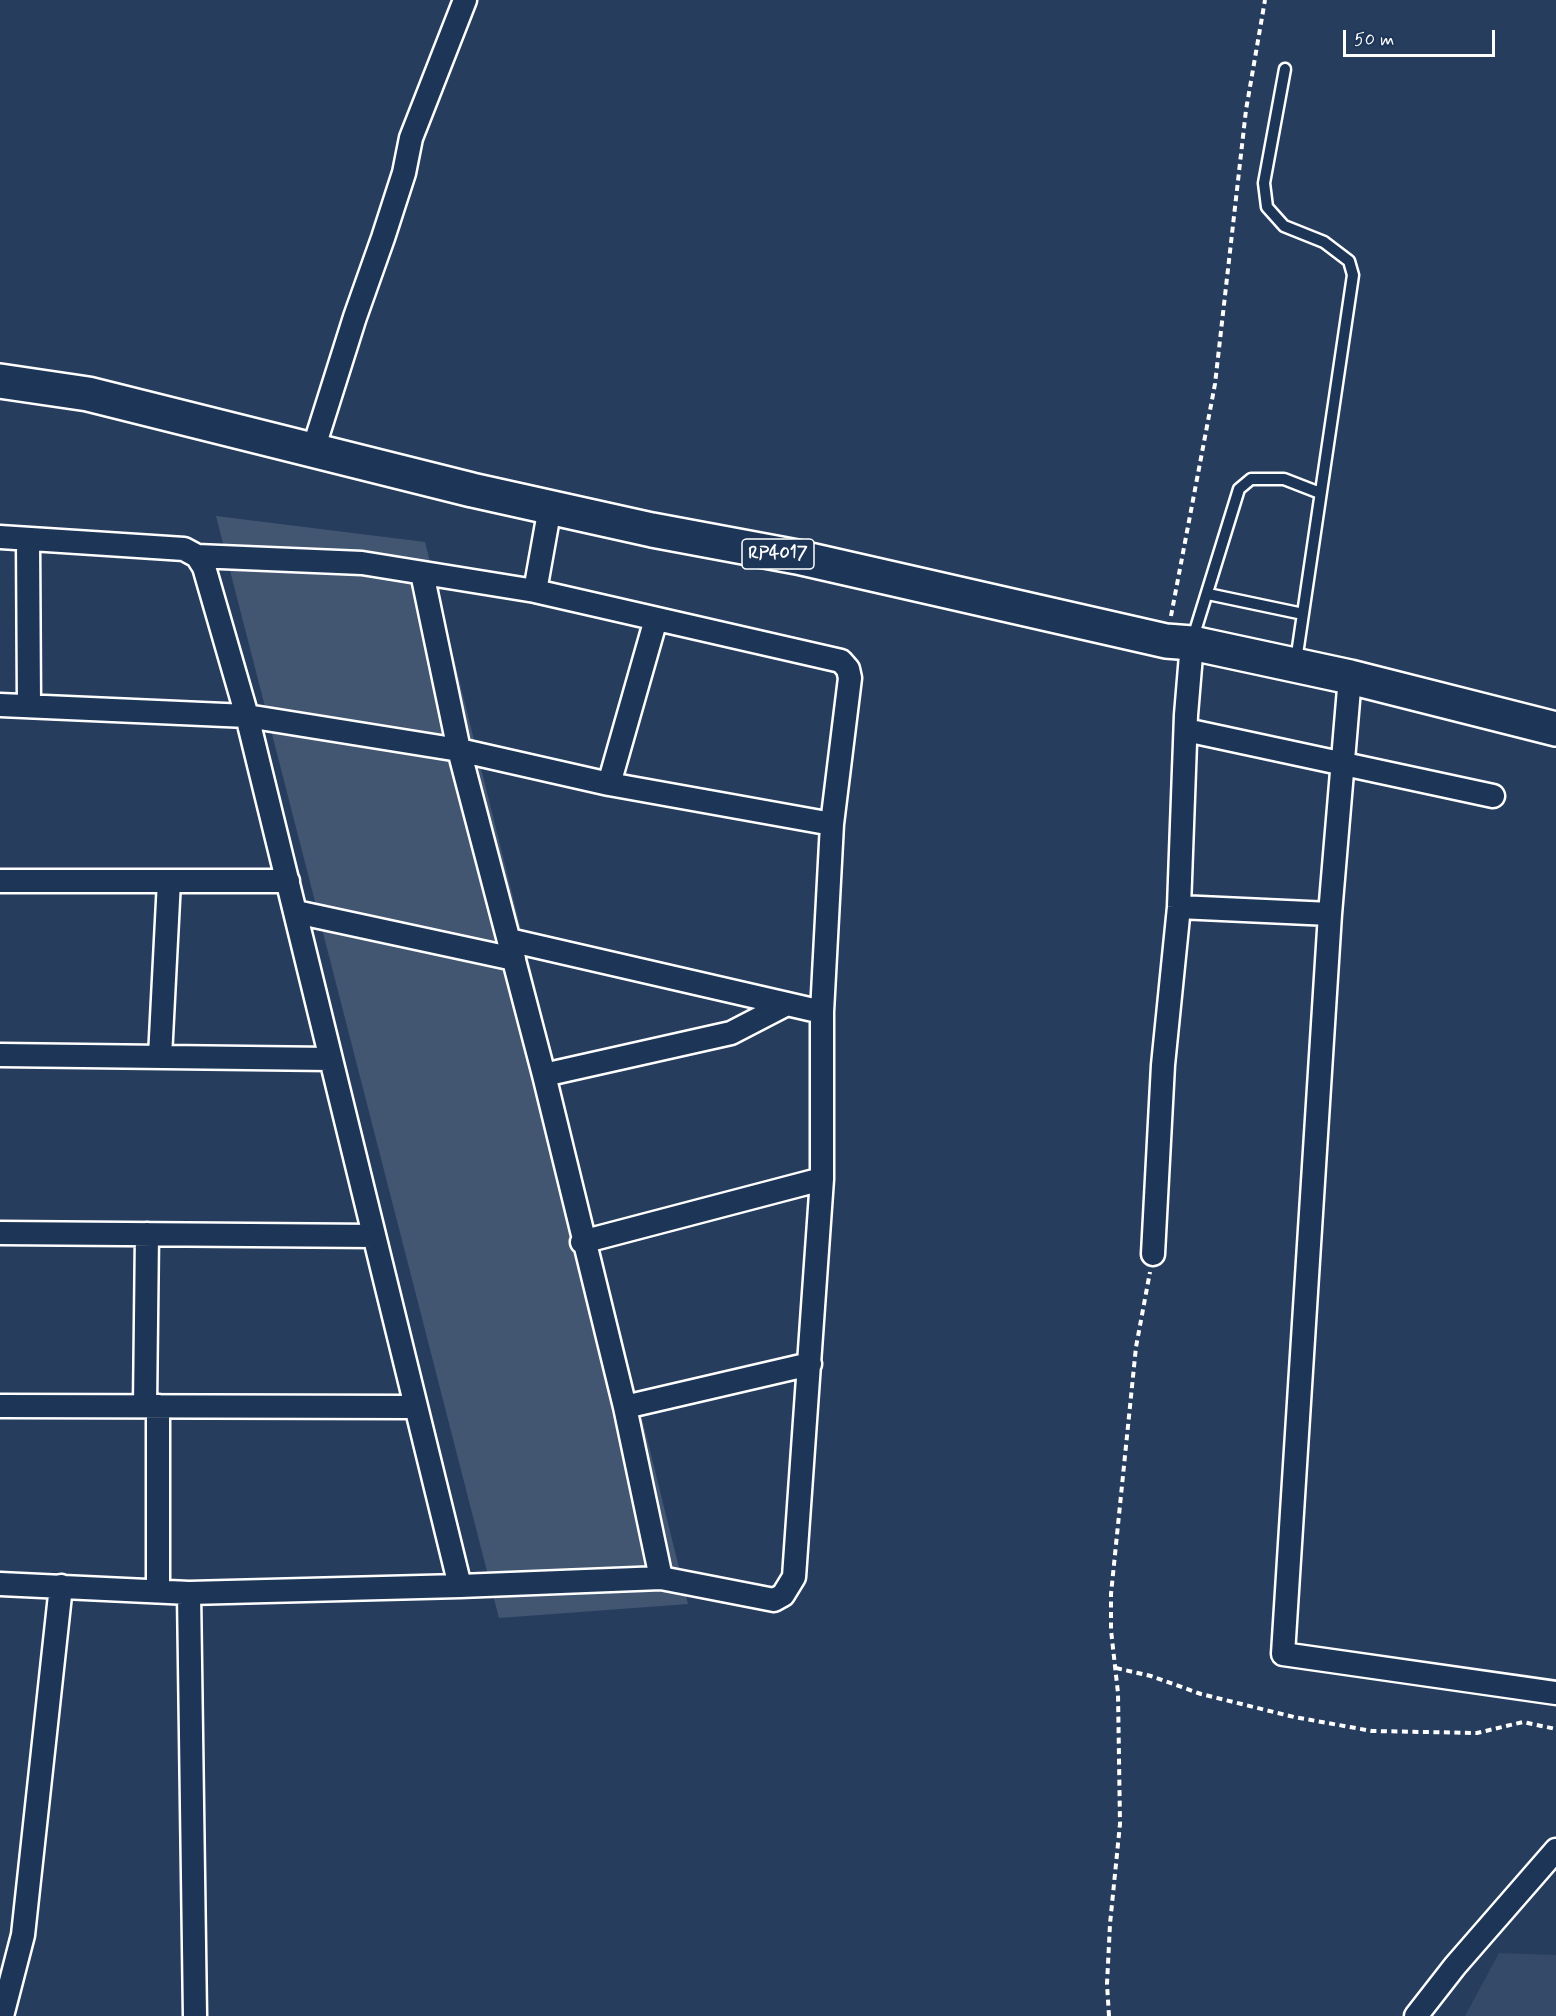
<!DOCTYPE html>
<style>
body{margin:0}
#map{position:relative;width:1556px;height:2016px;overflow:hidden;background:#263d5e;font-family:Mynerve,sans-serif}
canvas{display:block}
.scale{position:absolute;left:1343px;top:30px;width:152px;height:27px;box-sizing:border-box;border:3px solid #fff;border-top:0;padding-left:8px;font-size:18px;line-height:21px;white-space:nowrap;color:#fff;-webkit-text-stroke:4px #1d3557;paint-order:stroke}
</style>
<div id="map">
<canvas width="1556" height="2016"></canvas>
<div class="scale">50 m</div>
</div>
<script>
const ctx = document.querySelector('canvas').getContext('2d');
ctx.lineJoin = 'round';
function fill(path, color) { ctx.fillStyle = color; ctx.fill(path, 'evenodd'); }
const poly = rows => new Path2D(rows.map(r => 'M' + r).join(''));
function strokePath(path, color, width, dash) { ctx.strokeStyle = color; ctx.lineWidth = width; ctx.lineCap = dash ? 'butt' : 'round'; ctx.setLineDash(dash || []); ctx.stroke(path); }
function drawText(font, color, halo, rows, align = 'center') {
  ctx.font = font + ' Mynerve,sans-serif'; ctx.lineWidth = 4.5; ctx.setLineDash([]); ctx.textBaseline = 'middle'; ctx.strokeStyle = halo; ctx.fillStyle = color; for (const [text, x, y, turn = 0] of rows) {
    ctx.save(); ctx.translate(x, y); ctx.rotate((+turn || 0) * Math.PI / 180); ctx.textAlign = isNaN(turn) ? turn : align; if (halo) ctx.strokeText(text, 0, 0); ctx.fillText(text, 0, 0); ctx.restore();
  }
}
const built = poly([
 [1499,1953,1556,1955,1556,2016,1465,2016]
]);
const green = poly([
 [216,516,425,542,688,1604,499,1618]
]);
const path = poly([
 [1171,616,1215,384,1246,110,1265,0],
 [1116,1668,1151,1676,1201,1694,1294,1717,1372,1731,1477,1733,1523,1722,1556,1729],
 [1109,2016,1107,1984,1110,1924,1120,1824,1118,1693,1111,1630,1111,1594,1136,1347,1150,1272]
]);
const lane = poly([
 [1285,69,1264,183,1267,207,1284,226,1324,242,1349,261,1353,275,1296,661],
 [1208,594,1303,614],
 [1192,641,1239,489,1251,479,1284,479,1320,493]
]);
const street = poly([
 [313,450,355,317,383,238,404,173,411,138,465,0],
 [0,537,184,549,197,556,204,567,247,716,460,1586,189,1593,0,1584],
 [28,539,29,706],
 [422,573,459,750,544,1075,625,1407,661,1578,460,1586],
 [535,591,550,507],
 [1350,677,1330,914,1283,1654,1556,1693],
 [0,705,247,716,459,750,609,784,832,824,850,678,848,669,841,661,535,591,362,563,197,556],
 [1186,730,1493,796],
 [609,784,656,619],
 [0,881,288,881],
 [1179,907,1330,914],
 [296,912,514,959],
 [509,940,822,1012],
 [0,1055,330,1059],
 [160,1057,169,881],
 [544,1075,731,1033,787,1004],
 [0,1233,374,1236],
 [582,1242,822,1179],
 [1153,1254,1163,1065,1179,907,1186,715,1192,643],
 [0,1406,416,1407],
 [145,1406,147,1234],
 [158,1406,158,1591],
 [625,1407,810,1364],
 [661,1578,774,1600,783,1595,794,1577,822,1179,822,1012,832,824],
 [189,1593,195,2016],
 [2,2016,23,1935,61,1586],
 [1416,2016,1455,1966,1556,1850]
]);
const primary = poly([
 [0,381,88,394,472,490,652,530,797,557,1166,641,1192,643,1350,677,1556,729]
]);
const shields = [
 [778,554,72]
];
const shieldNames = [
 ["RP4017",778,554]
];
fill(built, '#344a68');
fill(green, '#425672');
strokePath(lane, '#fff', 15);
strokePath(street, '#fff', 27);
strokePath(primary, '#fff', 38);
strokePath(path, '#fff', 4, [6, 4.5]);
strokePath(lane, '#1d3557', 10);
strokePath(street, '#1d3557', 22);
strokePath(primary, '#1d3557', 33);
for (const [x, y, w] of shields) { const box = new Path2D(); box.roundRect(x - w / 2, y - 15, w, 30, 4.5); ctx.fillStyle = '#1d3557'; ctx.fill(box); strokePath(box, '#fff', 1.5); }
drawText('bold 18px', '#fff', null, shieldNames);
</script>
